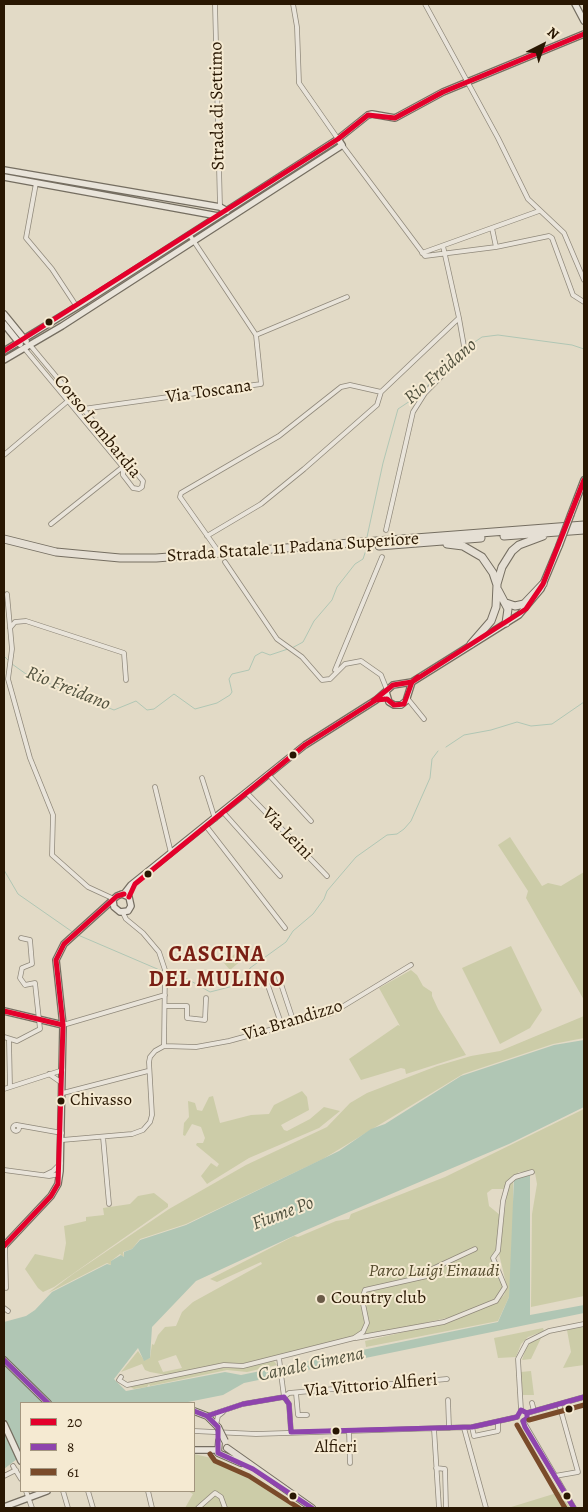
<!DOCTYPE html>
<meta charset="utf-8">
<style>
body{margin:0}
#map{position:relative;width:588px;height:1512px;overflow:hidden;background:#e2dac6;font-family:Alegreya,serif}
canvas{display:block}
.frame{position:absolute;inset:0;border:5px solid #291702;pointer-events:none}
.legend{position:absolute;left:20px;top:1402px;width:175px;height:90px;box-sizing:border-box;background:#f5ead2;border:1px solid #a3967f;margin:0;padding:6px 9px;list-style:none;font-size:15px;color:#291702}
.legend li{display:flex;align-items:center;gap:10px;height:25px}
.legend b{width:25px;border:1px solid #a3967f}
.north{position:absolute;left:518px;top:20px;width:50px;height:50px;-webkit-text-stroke:4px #f5ead2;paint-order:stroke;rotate:41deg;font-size:14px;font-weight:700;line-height:20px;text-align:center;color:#291702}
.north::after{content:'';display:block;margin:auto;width:18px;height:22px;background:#291702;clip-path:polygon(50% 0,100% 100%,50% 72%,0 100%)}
</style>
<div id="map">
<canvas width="588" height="1512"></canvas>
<div class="frame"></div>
<ul class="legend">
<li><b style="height:6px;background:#e4002b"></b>20</li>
<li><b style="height:6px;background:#8e44ad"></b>8</li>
<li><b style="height:6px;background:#7a4b2a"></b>61</li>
</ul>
<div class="north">N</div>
</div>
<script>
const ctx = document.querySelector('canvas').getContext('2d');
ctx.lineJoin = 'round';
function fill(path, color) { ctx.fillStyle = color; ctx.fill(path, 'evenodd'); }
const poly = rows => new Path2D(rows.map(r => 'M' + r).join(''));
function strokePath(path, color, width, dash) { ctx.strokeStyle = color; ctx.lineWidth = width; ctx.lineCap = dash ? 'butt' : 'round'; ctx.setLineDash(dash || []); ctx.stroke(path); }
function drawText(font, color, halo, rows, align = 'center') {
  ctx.font = font + ' Alegreya,serif'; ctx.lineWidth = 4; ctx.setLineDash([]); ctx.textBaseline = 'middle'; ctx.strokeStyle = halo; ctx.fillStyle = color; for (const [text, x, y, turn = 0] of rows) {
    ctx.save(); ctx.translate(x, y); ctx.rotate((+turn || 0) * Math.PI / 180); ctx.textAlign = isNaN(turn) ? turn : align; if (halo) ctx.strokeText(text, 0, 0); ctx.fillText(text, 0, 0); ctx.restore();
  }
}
const green = poly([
 [510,837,542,886,548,883,561,886,584,872,584,1000,526,898,528,891,498,845],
 [511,946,542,1010,530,1028,500,1044,462,968],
 [238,951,244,958,230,970,224,963],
 [411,970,417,975,423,986,432,992,432,996,438,1009,466,1055,406,1074,405,1069,401,1068,361,1080,349,1059,398,1025,400,1026,379,988],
 [584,1016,584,1038,553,1044,463,1074,323,1159,186,1224,140,1239,132,1249,123,1252,124,1257,120,1254,111,1261,111,1265,107,1263,48,1293,73,1274,169,1209,246,1165,327,1127,350,1103,367,1093,437,1066,471,1056,500,1051],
 [302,1091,307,1097,309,1110,281,1125,284,1130,287,1131,310,1119,324,1107,340,1111,319,1128,249,1158,207,1184,201,1176,211,1163,217,1167,219,1164,196,1145,197,1143,203,1143,205,1138,201,1127,192,1124,185,1136,183,1135,184,1123,189,1117,188,1101,195,1103,197,1110,202,1111,209,1097,213,1096,220,1123,251,1115,269,1114,274,1105],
 [584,1109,584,1296,531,1307,532,1214,537,1184,535,1173,519,1172,517,1174,518,1178,513,1180,513,1252,509,1297,498,1321,366,1347,365,1341,452,1321,496,1303,504,1295,507,1287,499,1254,508,1186,505,1189,492,1189,487,1193,489,1206,500,1215,497,1250,492,1256,504,1287,499,1295,492,1301,451,1317,241,1364,224,1363,172,1376,150,1372,145,1370,142,1364,121,1372,138,1351,144,1360,150,1358,152,1344,154,1345,158,1335,165,1327,176,1326,182,1312,193,1302,262,1264,261,1262,217,1282,210,1279,294,1236,298,1237,336,1221,349,1219,351,1214,445,1177],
 [176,1355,182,1368,163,1372,158,1361],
 [154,1193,168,1204,168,1207,54,1287,43,1292,38,1288,25,1269,35,1254,63,1260,66,1243,64,1226,86,1221,86,1217,104,1215,103,1208,130,1204,138,1196],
 [584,1327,584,1365,563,1368,571,1352,567,1330],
 [543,1328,544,1331,528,1337,521,1344,516,1357,498,1358,494,1338],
 [542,1336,531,1359,522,1360,526,1348,532,1341],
 [274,1361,277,1365,247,1372,227,1370,150,1386,149,1384,147,1387,134,1389,130,1387,224,1365,243,1366],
 [531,1371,534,1395,523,1395,521,1372],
 [194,1454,220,1460,245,1472,304,1508,185,1508,193,1494,188,1491,194,1491],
 [560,1492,570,1508,508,1508]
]);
const water = poly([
 [584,1040,584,1107,509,1144,304,1231,196,1281,152,1327,150,1358,144,1361,138,1348,114,1379,126,1391,225,1372,241,1375,498,1322,509,1297,514,1178,530,1175,530,1315,584,1305,584,1313,244,1383,223,1395,183,1403,21,1403,21,1456,4,1469,4,1322,26,1316,35,1310,52,1292,107,1264,111,1265,111,1261,121,1255,124,1257,124,1252,132,1249,140,1240,186,1225,339,1151,371,1129,385,1124,461,1076,554,1045]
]);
const stream = poly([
 [466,348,482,337,498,335,572,345,584,349],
 [367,537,383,463,398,409,416,397,463,351],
 [292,648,303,642,314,621,332,600,337,587,355,564,363,559,366,550],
 [4,656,9,661],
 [12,664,26,674,114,710,136,701,147,710,154,709,174,694,195,709,217,703,230,695,232,692,229,679,232,674,249,670,255,656,262,652,270,655,288,649],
 [446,747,464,735,491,730,517,722,531,726,552,724,584,702],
 [4,870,18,894,74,933],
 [78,935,162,971],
 [168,972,184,977,210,992,245,983,250,968,286,942,293,931,313,914,324,899,327,891,356,857,387,835,397,834,404,829,411,821,430,778,432,759,438,751]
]);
const street = poly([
 [215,4,220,207],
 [293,4,297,27,299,83,338,139],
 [425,4,498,138,528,199,564,233,584,280],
 [342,145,425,256,496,247,492,228],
 [36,183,26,238,52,269,77,307],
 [496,247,549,236,552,238,573,295,584,302],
 [422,253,539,211],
 [256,335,347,297],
 [24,348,123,467,123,475,133,488,139,489,142,487,143,481,30,345],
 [83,409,261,384,256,335,189,234],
 [4,455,69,400],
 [51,524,124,466],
 [386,530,413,412,425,393,465,352,459,318],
 [207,536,261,504,304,469,377,405,381,392,459,318,443,246],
 [218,551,180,497,181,493,279,436,341,387,350,385,381,392],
 [225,562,277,639,302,657,322,680,330,679,345,664,361,661,381,675,387,690],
 [7,594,12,649,8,679,30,758,53,815,52,855,88,887,114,899],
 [10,628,15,622,26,621,124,653,126,680],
 [335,670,382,557],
 [407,698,424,719],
 [268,774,311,821],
 [202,778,215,819],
 [155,787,171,853],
 [246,792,327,876],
 [223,812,280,876],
 [206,826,285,928],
 [277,972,294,1023],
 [265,977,282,1026],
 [165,1006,187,1006,187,1018,205,1020,206,998],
 [63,1025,165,995],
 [4,1037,17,1041,40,1029,35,983,25,985,20,978,22,968,32,964,30,940,21,938],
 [9,1040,10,1087],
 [164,1046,196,1047,229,1041,332,1013,411,965],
 [49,1074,62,1083],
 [4,1089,63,1070],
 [63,1093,148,1071],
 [17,1125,62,1133],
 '13 1128a3 3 0 1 1 6 0a3 3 0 1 1-6 0Z',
 [103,1137,109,1204],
 [62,1140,132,1134,143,1130,150,1122,152,1115,149,1062,150,1057,155,1051,164,1046,165,970,159,952,143,933,126,919,123,913],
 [4,1170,49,1176,60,1174],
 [45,1175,53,1171,61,1163],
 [5,1244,6,1288],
 [4,1308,8,1311],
 [356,1338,444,1322,496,1301,505,1287,493,1258,498,1251,503,1201,508,1183,515,1177,532,1172],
 [279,1358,284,1397,289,1404,291,1432],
 [121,1377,119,1380,127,1385,224,1365,243,1366,354,1338,363,1332,367,1323,362,1299,365,1290,427,1276,427,1272,430,1270,475,1249],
 [296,1393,298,1415,307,1415],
 [448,1400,449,1428],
 [532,1403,534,1411],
 [521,1410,518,1359,527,1342,549,1331,584,1324],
 [527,1413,584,1397],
 [207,1416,243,1404,284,1397,289,1393,447,1379],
 [523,1421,574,1508],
 [216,1425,218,1416,223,1412],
 [472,1427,474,1436,498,1431,498,1422],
 [464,1428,486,1508],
 [434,1429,439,1508],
 [194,1431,256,1434,472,1427,517,1417],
 [349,1431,350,1463],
 [13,1466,21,1479],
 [436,1468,445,1469,446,1508],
 [4,1476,16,1470],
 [555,1476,578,1472,559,1404],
 [26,1491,32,1508],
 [63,1491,68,1508],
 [88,1491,93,1508],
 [148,1491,152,1508],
 [198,1508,215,1493,221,1497,225,1508]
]);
const secondary = poly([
 [575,4,584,21],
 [4,170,220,207,227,211],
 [4,177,218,216],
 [4,314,26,341],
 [4,324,20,344],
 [4,351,86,301,338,139,368,115,372,114,395,118,443,92,584,34],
 [4,360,62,326,338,148,342,145,338,139],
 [571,514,584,480],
 [386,692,389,702,394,705,401,705,406,701,412,682],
 [124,894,131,885,305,745,376,700,393,685,412,682,519,615,541,589,559,546],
 [4,1011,63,1025],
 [4,1246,51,1196,58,1184,60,1171,63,1025,56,960,64,944,117,896,122,894,129,897,131,906,128,911,120,912,114,907,113,901],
 [4,1360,48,1403],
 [4,1424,21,1461],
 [194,1450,216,1450],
 [4,1507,47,1491]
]);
const primary = poly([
 [194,1411,207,1416,218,1427],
 [219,1441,218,1453,241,1463],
 [227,1448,312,1508]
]);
const highway = poly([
 [504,536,584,530],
 [4,539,56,552,120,558,156,558,584,525],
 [447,544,463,546,482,557,493,573,497,585,496,607,491,621,471,644],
 [379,546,481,538],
 [497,584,502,567,512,551,519,545,543,536],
 [498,590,508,609,506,623],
 [506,603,515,606,524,604,543,584]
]);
const secondaryBridge = poly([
 [559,546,571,514]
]);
const primaryBridge = poly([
 [218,1427,225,1441]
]);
const bus1 = poly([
 [4,351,338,139,368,115,395,118,443,92,584,34],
 [373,701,393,685,412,682,418,677],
 [129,897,135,884,305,745,376,700,387,699,394,705,404,704,412,682,526,609,543,584,584,480],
 [4,1011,63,1025],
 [4,1246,51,1196,58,1184,63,1025,56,960,64,944,117,896,124,894]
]);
const bus2 = poly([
 [4,1360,48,1403],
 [194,1411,207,1416,218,1427,218,1453,253,1469,312,1508],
 [527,1413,527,1418,523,1421,525,1427,574,1508],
 [527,1413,584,1397],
 [207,1416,243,1404,284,1397,289,1404,291,1432,472,1427,517,1417,521,1410,527,1413]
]);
const bus3 = poly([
 [529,1420,584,1405],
 [517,1425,565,1508],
 [210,1454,215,1461,249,1476,299,1508]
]);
const markers = [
 [49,322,4.5,"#291702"],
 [293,755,4.5,"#291702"],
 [148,874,4.5,"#291702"],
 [61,1101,4.5,"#291702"],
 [321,1299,5,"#6a5b47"],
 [569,1409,4.5,"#291702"],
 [336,1431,4.5,"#291702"],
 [293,1496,4.5,"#291702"],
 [567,1496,4.5,"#291702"]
];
const busNames = [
 ["Chivasso",70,1101],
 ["Alfieri",336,1448,"center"]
];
const streetNames = [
 ["Strada di Settimo",218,106,-91],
 ["Via Toscana",209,392,-8],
 ["Corso Lombardia",97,427,51],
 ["Strada Statale 11 Padana Superiore",293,548,-4],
 ["Via Leinì",287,834,46],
 ["Via Brandizzo",293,1021,-17],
 ["Via Vittorio Alfieri",371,1386,-5]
];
const parkNames = [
 ["Parco Luigi Einaudi",434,1272]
];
const poiNames = [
 ["Country club",331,1299]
];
const waterNames = [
 ["Rio Freidano",441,372,-41],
 ["Rio Freidano",68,689,22],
 ["Fiume Po",283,1214,-21],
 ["Canale Cimena",311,1365,-12]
];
const districtNames = [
 ["CASCINA",217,956],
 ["DEL MULINO",217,981]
];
fill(green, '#cccca8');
fill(water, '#b0c6b4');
strokePath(stream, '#b0c6b4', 1);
strokePath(street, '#90897b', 5.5);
strokePath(secondary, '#756e61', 8);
strokePath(primary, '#756e61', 8);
strokePath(highway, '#756e61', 9);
strokePath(street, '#e9e4da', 4);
strokePath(secondary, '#e9e4da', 5.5);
strokePath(primary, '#e5dfd4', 6);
strokePath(highway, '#e5dfd4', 7);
strokePath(secondaryBridge, '#756e61', 8, []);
strokePath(primaryBridge, '#756e61', 8, []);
strokePath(secondaryBridge, '#e9e4da', 5.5);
strokePath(primaryBridge, '#e5dfd4', 6);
strokePath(bus1, '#e4002b', 5);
strokePath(bus2, '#8e44ad', 5);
strokePath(bus3, '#7a4b2a', 5);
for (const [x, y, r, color] of markers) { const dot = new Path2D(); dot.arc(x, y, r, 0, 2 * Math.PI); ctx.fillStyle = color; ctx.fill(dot); strokePath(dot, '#f5ead2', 2); }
drawText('17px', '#291702', '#f5ead2', busNames, 'left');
drawText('18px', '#291702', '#f5ead2', streetNames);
drawText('italic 18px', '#544a2c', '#f5ead2', parkNames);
drawText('18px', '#291702', '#f5ead2', poiNames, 'left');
drawText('italic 19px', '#51513e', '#f5ead2', waterNames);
ctx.letterSpacing = '1px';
drawText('bold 22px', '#7a1f14', '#f5ead2', districtNames);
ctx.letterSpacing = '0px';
</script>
